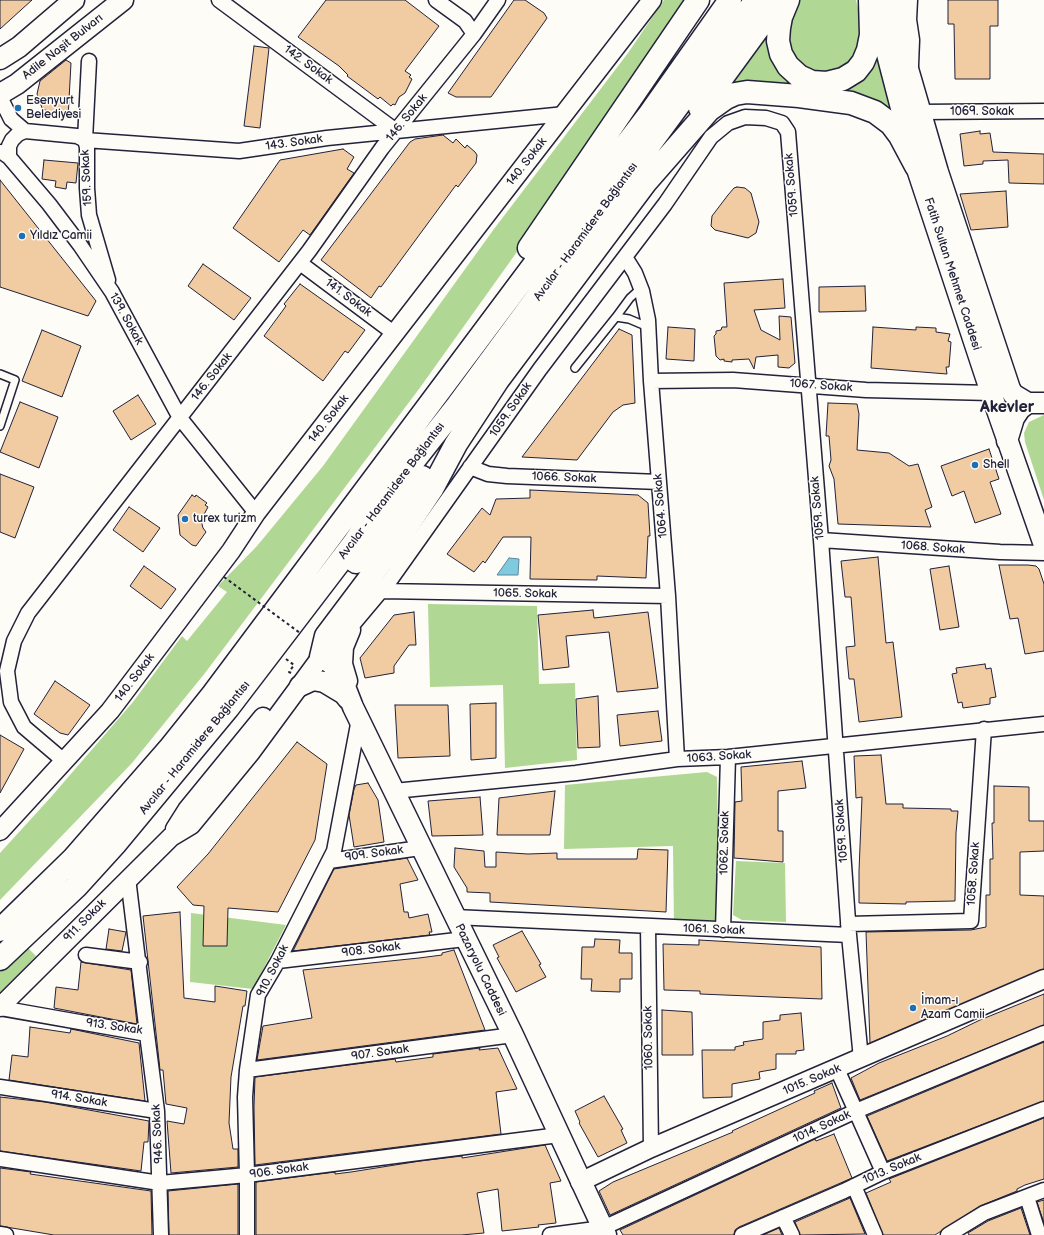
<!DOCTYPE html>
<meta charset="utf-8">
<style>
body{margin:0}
canvas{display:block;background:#fdfcf7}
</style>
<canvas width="1044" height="1235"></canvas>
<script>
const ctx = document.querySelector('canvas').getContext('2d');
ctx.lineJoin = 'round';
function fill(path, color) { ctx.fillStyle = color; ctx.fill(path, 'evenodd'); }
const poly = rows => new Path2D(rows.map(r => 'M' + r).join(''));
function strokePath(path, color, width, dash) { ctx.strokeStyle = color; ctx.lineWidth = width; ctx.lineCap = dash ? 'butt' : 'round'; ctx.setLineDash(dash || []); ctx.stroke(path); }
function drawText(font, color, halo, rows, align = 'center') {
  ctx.font = font + ' "Balsamiq Sans",sans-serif'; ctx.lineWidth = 3; ctx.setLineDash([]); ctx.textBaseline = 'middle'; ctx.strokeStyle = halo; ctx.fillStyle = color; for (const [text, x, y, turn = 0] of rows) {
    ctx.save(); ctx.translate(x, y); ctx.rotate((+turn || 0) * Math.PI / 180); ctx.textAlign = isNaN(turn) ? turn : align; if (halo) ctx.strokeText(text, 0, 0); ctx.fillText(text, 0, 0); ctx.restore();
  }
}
const green = poly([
 [664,0,691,0,534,228,419,389,205,673,132,763,0,900,0,853,51,797,133,702,182,636,187,641,227,592,218,586,257,546,323,466,494,229,628,53],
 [796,0,856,0,861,21,859,47,850,66,822,75,797,65,785,35],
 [771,20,796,83,876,56,890,111,715,98],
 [1044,415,1044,500,1025,442,1024,433,1029,422],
 [428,604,537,606,539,684,575,683,577,760,505,768,503,685,430,687],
 [707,772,717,777,719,913,712,924,674,925,673,846,564,849,565,785],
 [736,861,785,863,786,922,742,920,733,915],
 [191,913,286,925,253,989,190,982],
 [28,948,36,956,0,996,0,972]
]);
const water = poly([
 [509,558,519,559,518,575,497,575,509,558]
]);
const building = poly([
 [0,0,32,0,0,29,0,0],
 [326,0,405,0,439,26,405,71,411,75,409,77,412,79,405,93,399,97,395,105,393,104,391,106,380,97,378,99,347,76,348,75,339,66,298,37,326,0],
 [514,0,525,0,544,13,547,18,545,21,491,97,456,97,448,93,514,0],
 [948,0,998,0,998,26,990,26,990,79,955,79,954,24,948,24,948,0],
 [254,46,269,48,260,128,244,126,254,46],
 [66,60,71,63,68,118,55,116,42,108,37,94,40,81,66,60],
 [980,131,980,134,990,133,993,152,1044,154,1044,184,1009,183,1008,160,983,161,983,164,964,166,960,134,980,131],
 [443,135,453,143,456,139,465,148,467,145,475,152,477,155,476,163,458,187,456,185,381,287,379,286,371,298,321,260,410,142,415,139,443,135],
 [343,149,354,157,347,169,354,173,310,235,303,230,279,262,233,228,280,160,343,149],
 [44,160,78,163,76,183,67,182,66,189,55,187,56,181,42,179,44,160],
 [0,180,96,301,88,316,0,287,0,180],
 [737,187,745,188,751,193,759,222,756,233,748,238,715,230,711,226,712,216,728,195,734,188,737,187],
 [1006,191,1008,227,971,230,960,194,1006,191],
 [203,264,251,298,234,320,188,286,203,264],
 [783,279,785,308,754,310,761,330,780,340,779,316,791,317,795,363,789,368,778,367,778,355,756,357,754,369,749,359,732,360,732,362,724,361,724,359,720,360,716,356,714,336,716,334,716,331,721,330,722,327,727,327,724,283,783,279],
 [300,284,365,330,348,353,345,351,323,381,264,336,286,306,284,304,300,284],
 [865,286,866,311,819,312,819,287,865,286],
 [668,327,695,329,694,361,666,359,668,327],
 [873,327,916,330,916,327,936,328,936,332,950,334,948,341,951,342,949,367,946,367,947,374,871,368,873,327],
 [619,329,632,335,635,403,623,405,613,412,577,460,522,457,619,329],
 [42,330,81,346,62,397,22,381,42,330],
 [138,395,156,424,131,440,113,411,138,395],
 [20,402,58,417,39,468,0,452,20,402],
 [828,403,857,404,859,414,857,450,889,453,909,466,918,464,932,507,925,510,931,527,838,524,834,479,829,466,831,460,829,436,826,436,828,403],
 [989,449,999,479,990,482,1001,514,975,523,964,491,952,496,941,466,989,449],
 [0,474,34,487,15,538,0,532,0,474],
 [530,490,638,495,648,503,650,536,648,536,646,578,597,576,597,580,530,579,531,537,503,537,485,563,483,561,474,572,447,554,482,508,490,515,496,499,530,498,530,490],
 [192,495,195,497,196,495,207,503,205,505,208,507,201,520,203,528,206,532,196,546,192,545,180,535,178,515,192,495],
 [129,507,160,528,143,552,113,530,129,507],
 [878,557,886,643,893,642,902,717,859,722,854,679,849,679,846,647,855,646,851,597,845,597,841,561,878,557],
 [999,565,1028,565,1036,566,1039,569,1044,584,1044,651,1025,654,1018,618,1010,619,999,565],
 [144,566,176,589,161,609,130,586,144,566],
 [949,566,959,627,940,630,930,569,949,566],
 [593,610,594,618,648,612,658,688,617,692,609,632,566,636,569,667,543,670,538,615,593,610],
 [414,612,416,645,409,645,394,666,394,673,365,678,360,658,394,615,414,612],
 [985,664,986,669,991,668,996,697,990,698,990,704,963,708,962,702,958,703,952,674,957,673,956,668,985,664],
 [55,681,90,705,68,735,60,733,34,714,55,681],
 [598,696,600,747,578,748,576,699,598,696],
 [496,703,496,758,471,760,470,704,496,703],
 [395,705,448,705,450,756,398,758,395,705],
 [658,711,662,741,620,746,617,715,658,711],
 [0,735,24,749,0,793,0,735],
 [297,742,327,764,315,840,278,912,228,908,227,946,203,946,204,906,193,905,177,887,208,854,297,742],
 [881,755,886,804,903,804,903,808,951,809,951,811,958,811,956,833,955,901,906,902,906,904,859,903,859,871,862,797,856,798,854,756,881,755],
 [802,761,806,788,778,791,778,831,783,831,783,862,734,858,735,802,742,801,741,767,802,761],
 [368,783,378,800,384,842,354,847,349,815,354,789,356,785,368,783],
 [994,786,1029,787,1029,821,1044,821,1044,851,1020,852,1020,895,1044,896,1044,969,870,1043,866,932,971,930,986,927,986,895,990,895,990,859,993,859,992,823,994,823,994,786],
 [555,791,550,835,497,835,499,798,555,791],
 [480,797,483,835,432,836,428,801,480,797],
 [455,848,484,851,485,867,496,867,496,852,528,854,557,853,557,859,637,859,638,849,668,850,666,912,490,902,490,893,467,892,467,888,454,867,455,848],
 [407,858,418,880,400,884,404,912,408,912,409,918,428,914,432,932,429,932,430,935,293,951,334,869,407,858],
 [180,912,184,998,215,1002,215,986,247,991,245,1006,243,1006,231,1077,229,1123,233,1149,238,1149,238,1167,171,1173,167,1121,184,1124,187,1108,166,1104,163,1070,160,1070,156,1033,143,916,180,912],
 [109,929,126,932,122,951,106,949,109,929],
 [522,931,541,964,539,965,546,977,516,992,497,958,499,957,493,945,522,931],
 [595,939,620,940,619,953,632,953,632,979,620,979,620,992,591,991,592,979,581,979,582,947,594,947,595,939],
 [699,940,821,947,822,999,700,994,700,991,664,990,663,944,699,945,699,940],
 [454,950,485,1030,257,1060,263,1026,312,1018,303,970,419,958,442,955,442,953,454,950],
 [81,962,131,970,137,1024,54,1008,56,987,78,990,81,962],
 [1044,994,1044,1025,860,1100,851,1078,879,1063,947,1036,980,1020,1044,994],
 [662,1010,692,1012,693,1055,662,1055,662,1010],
 [801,1013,804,1050,796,1051,796,1054,776,1054,776,1069,759,1072,760,1079,732,1084,732,1097,703,1098,702,1050,735,1050,735,1047,744,1045,743,1042,763,1039,763,1022,780,1020,780,1015,801,1013],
 [30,1027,70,1033,71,1029,139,1043,145,1101,9,1080,12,1055,28,1057,30,1027],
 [1044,1042,1044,1101,887,1161,867,1116,1044,1042],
 [480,1048,479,1050,498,1048,517,1089,496,1092,501,1134,255,1165,254,1107,255,1077,395,1059,396,1062,433,1057,433,1054,480,1048],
 [832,1083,841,1108,610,1215,599,1191,613,1182,733,1132,732,1131,815,1093,814,1091,832,1083],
 [604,1096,623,1129,621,1130,627,1143,598,1157,579,1123,580,1122,575,1111,604,1096],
 [0,1097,45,1102,149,1121,148,1142,144,1142,141,1171,0,1151,0,1097],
 [1044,1118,1044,1179,1025,1185,1017,1189,1017,1191,980,1206,935,1235,883,1235,866,1193,891,1182,889,1179,1044,1118],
 [834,1134,852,1178,739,1227,735,1230,734,1235,623,1235,620,1230,815,1139,816,1141,834,1134],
 [545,1145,561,1181,550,1183,556,1223,538,1225,539,1227,502,1231,498,1189,477,1193,484,1233,461,1235,256,1235,256,1182,335,1172,335,1174,351,1172,420,1161,462,1156,462,1158,545,1145],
 [0,1168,31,1172,30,1174,151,1191,152,1235,54,1235,0,1226,0,1168],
 [238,1184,238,1235,169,1235,168,1191,238,1184],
 [850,1198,865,1234,800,1235,795,1222,850,1198],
 [1044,1200,1044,1223,1037,1202,1044,1200],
 [1021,1208,1030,1235,969,1235,968,1233,988,1221,1021,1208],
 [779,1228,782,1235,763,1235,779,1228]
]);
const path = poly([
 [286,659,294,665,289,672,291,673]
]);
const service = poly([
 [616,317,630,298,641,288],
 [575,368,616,317,629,319,648,327],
 [0,374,15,380,0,426]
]);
const minor = poly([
 [219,0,396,131],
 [436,0,465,21,474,34],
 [89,61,85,140,87,147,87,188,89,215,108,280],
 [0,97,11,119,25,131],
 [921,112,1044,111],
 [2,152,9,157,49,204,80,245,112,292,180,418,256,513],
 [9,157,9,146,12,140,18,134,25,131,77,136,85,140,239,151,327,138,565,114],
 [625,257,635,273,642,291,648,320,651,381,668,596,677,759],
 [300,263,395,334],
 [651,381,733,380,866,390,991,393],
 [470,467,488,474,507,476,659,482],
 [821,540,1000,552,1044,553],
 [382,591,668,596],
 [344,635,391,579,540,369,665,204,711,137,728,123,745,117,766,118,782,123,788,132,821,540,849,935],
 [64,761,24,727,11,702,7,671,14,641,28,613,309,251,382,148,474,34,498,0],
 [394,791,576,773,677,759,728,757,1044,724],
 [329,861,420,848],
 [454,917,849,935,861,1059],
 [848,924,971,921,984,729],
 [648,927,651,1148],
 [723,930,728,757],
 [86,955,140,962],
 [278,961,465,939],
 [0,1008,147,1034,128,878],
 [147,1034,157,1111,161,1235],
 [837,1069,883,1172],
 [247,1070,513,1035],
 [0,1087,157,1111],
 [0,1159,160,1183,247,1175,559,1135],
 [854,1186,875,1235],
 [1027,1197,1039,1235],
 [783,1217,792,1235],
 [0,1234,6,1235],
 [247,1235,247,1175,245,1097,247,1070,258,995,278,961,334,851,359,719],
 [550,1235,603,1228,856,1111,1044,1033],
 [742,1235,844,1191,883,1172,1044,1109],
 [948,1235,984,1213,1044,1190]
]);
const tertiary = poly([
 [175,829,187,810,263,717],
 [0,831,110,711,231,551,256,513,652,0],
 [0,1007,171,837,191,825,251,752,321,657],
 [580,1182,651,1148,1044,979]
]);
const secondary = poly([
 [888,0,938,172,1010,389,1013,394,1028,403,1044,403],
 [875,8,916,166,991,393,1044,545],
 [0,59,19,47,74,0],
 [2,93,17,84,123,0],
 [1007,441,1014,418,1020,409,1028,403],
 [321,657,332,664,346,689,353,707,513,1035,606,1235],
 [347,681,342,664,343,647,350,630],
 [300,686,313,680,324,682,344,694,348,699]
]);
const trunk = poly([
 [788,0,781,17,779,28,778,41,781,54,788,66,799,76,812,82,827,83,843,79,856,71,863,62,868,50,871,35,870,0],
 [906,0,905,20,908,40,907,65],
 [700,108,779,0],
 [529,248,698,0],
 [356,562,391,520,422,477],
 [321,657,326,636,396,543,432,489,456,444,498,380,646,182,709,110,726,98,735,94,747,92,799,96,851,103,875,112,891,124,900,136,916,166],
 [0,930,73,859,169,749,213,694,533,266,648,116,730,0],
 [0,959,76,887,116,843,228,708,354,543,386,496,457,406,756,0]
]);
const pathBridge = poly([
 [224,577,300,633]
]);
const markers = [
 [18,108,4,"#1f6fb2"],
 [22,236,4,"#1f6fb2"],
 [975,465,4,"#1f6fb2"],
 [185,519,4,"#1f6fb2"],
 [913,1008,4,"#1f6fb2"]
];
const streetNames = [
 ["Adile Naşit Bulvarı",63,47,-38],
 ["142. Sokak",308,65,36],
 ["1069. Sokak",982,112],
 ["146. Sokak",407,118,-51],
 ["143. Sokak",294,143,-8],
 ["140. Sokak",527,162,-52],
 ["159. Sokak",87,178,-93],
 ["1059. Sokak",792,185,-95],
 ["Avcılar - Haramidere Bağlantısı",586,232,-54],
 ["Fatih Sultan Mehmet Caddesi",952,274,72],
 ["141. Sokak",348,298,37],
 ["139. Sokak",126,319,61],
 ["146. Sokak",212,377,-52],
 ["1067. Sokak",821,386,4],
 ["1059. Sokak",511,410,-55],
 ["140. Sokak",329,419,-52],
 ["1066. Sokak",564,478,2],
 ["Avcılar - Haramidere Bağlantısı",392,491,-53],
 ["1064. Sokak",661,506,-95],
 ["1059. Sokak",818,508,-95],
 ["1068. Sokak",933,548,4],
 ["1065. Sokak",525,594,1],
 ["140. Sokak",135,678,-53],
 ["Avcılar - Haramidere Bağlantısı",195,748,-51],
 ["1063. Sokak",719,757,-4],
 ["1059. Sokak",842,831,-94],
 ["1062. Sokak",725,843,-89],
 ["909. Sokak",374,854,-8],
 ["1058. Sokak",974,874,-86],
 ["911. Sokak",85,921,-45],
 ["1061. Sokak",714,930,2],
 ["908. Sokak",371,950,-7],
 ["Pazaryolu Caddesi",480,970,64],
 ["910. Sokak",273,971,-63],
 ["913. Sokak",114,1027,8],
 ["1060. Sokak",649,1038,-91],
 ["907. Sokak",380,1053,-8],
 ["1015. Sokak",812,1080,-23],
 ["914. Sokak",79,1099,9],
 ["1014. Sokak",822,1127,-25],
 ["946. Sokak",158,1134,-93],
 ["1013. Sokak",892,1169,-23],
 ["906. Sokak",279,1171,-8]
];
const poiNames = [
 ["Esenyurt",26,101],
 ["Belediyesi",26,115],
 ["Yıldız Camii",30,236],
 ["Shell",983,465],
 ["turex turizm",193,519],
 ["İmam-ı",921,1001],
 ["Azam Camii",921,1015]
];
const districtNames = [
 ["Akevler",1007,408]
];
fill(green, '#b0d793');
fill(water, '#80cae0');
strokePath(water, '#5a879e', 1);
fill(building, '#f1cba1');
strokePath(building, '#22223b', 1);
strokePath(service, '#22223b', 10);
strokePath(minor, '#22223b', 17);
strokePath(tertiary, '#22223b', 21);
strokePath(secondary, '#22223b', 23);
strokePath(trunk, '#22223b', 25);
strokePath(path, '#22223b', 2, [3, 3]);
strokePath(service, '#fdfcf7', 7);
strokePath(minor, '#fdfcf7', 14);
strokePath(tertiary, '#fdfcf7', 18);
strokePath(secondary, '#fdfcf7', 20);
strokePath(trunk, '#fdfcf7', 22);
strokePath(pathBridge, '#22223b', 2, [3, 3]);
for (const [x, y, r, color] of markers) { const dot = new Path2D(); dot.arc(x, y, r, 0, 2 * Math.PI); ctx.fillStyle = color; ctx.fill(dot); strokePath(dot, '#fdfcf7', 1.5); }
drawText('12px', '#22223b', '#fdfcf7', streetNames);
drawText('12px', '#22223b', '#fdfcf7', poiNames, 'left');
drawText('bold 16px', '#22223b', '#fdfcf7', districtNames);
</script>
